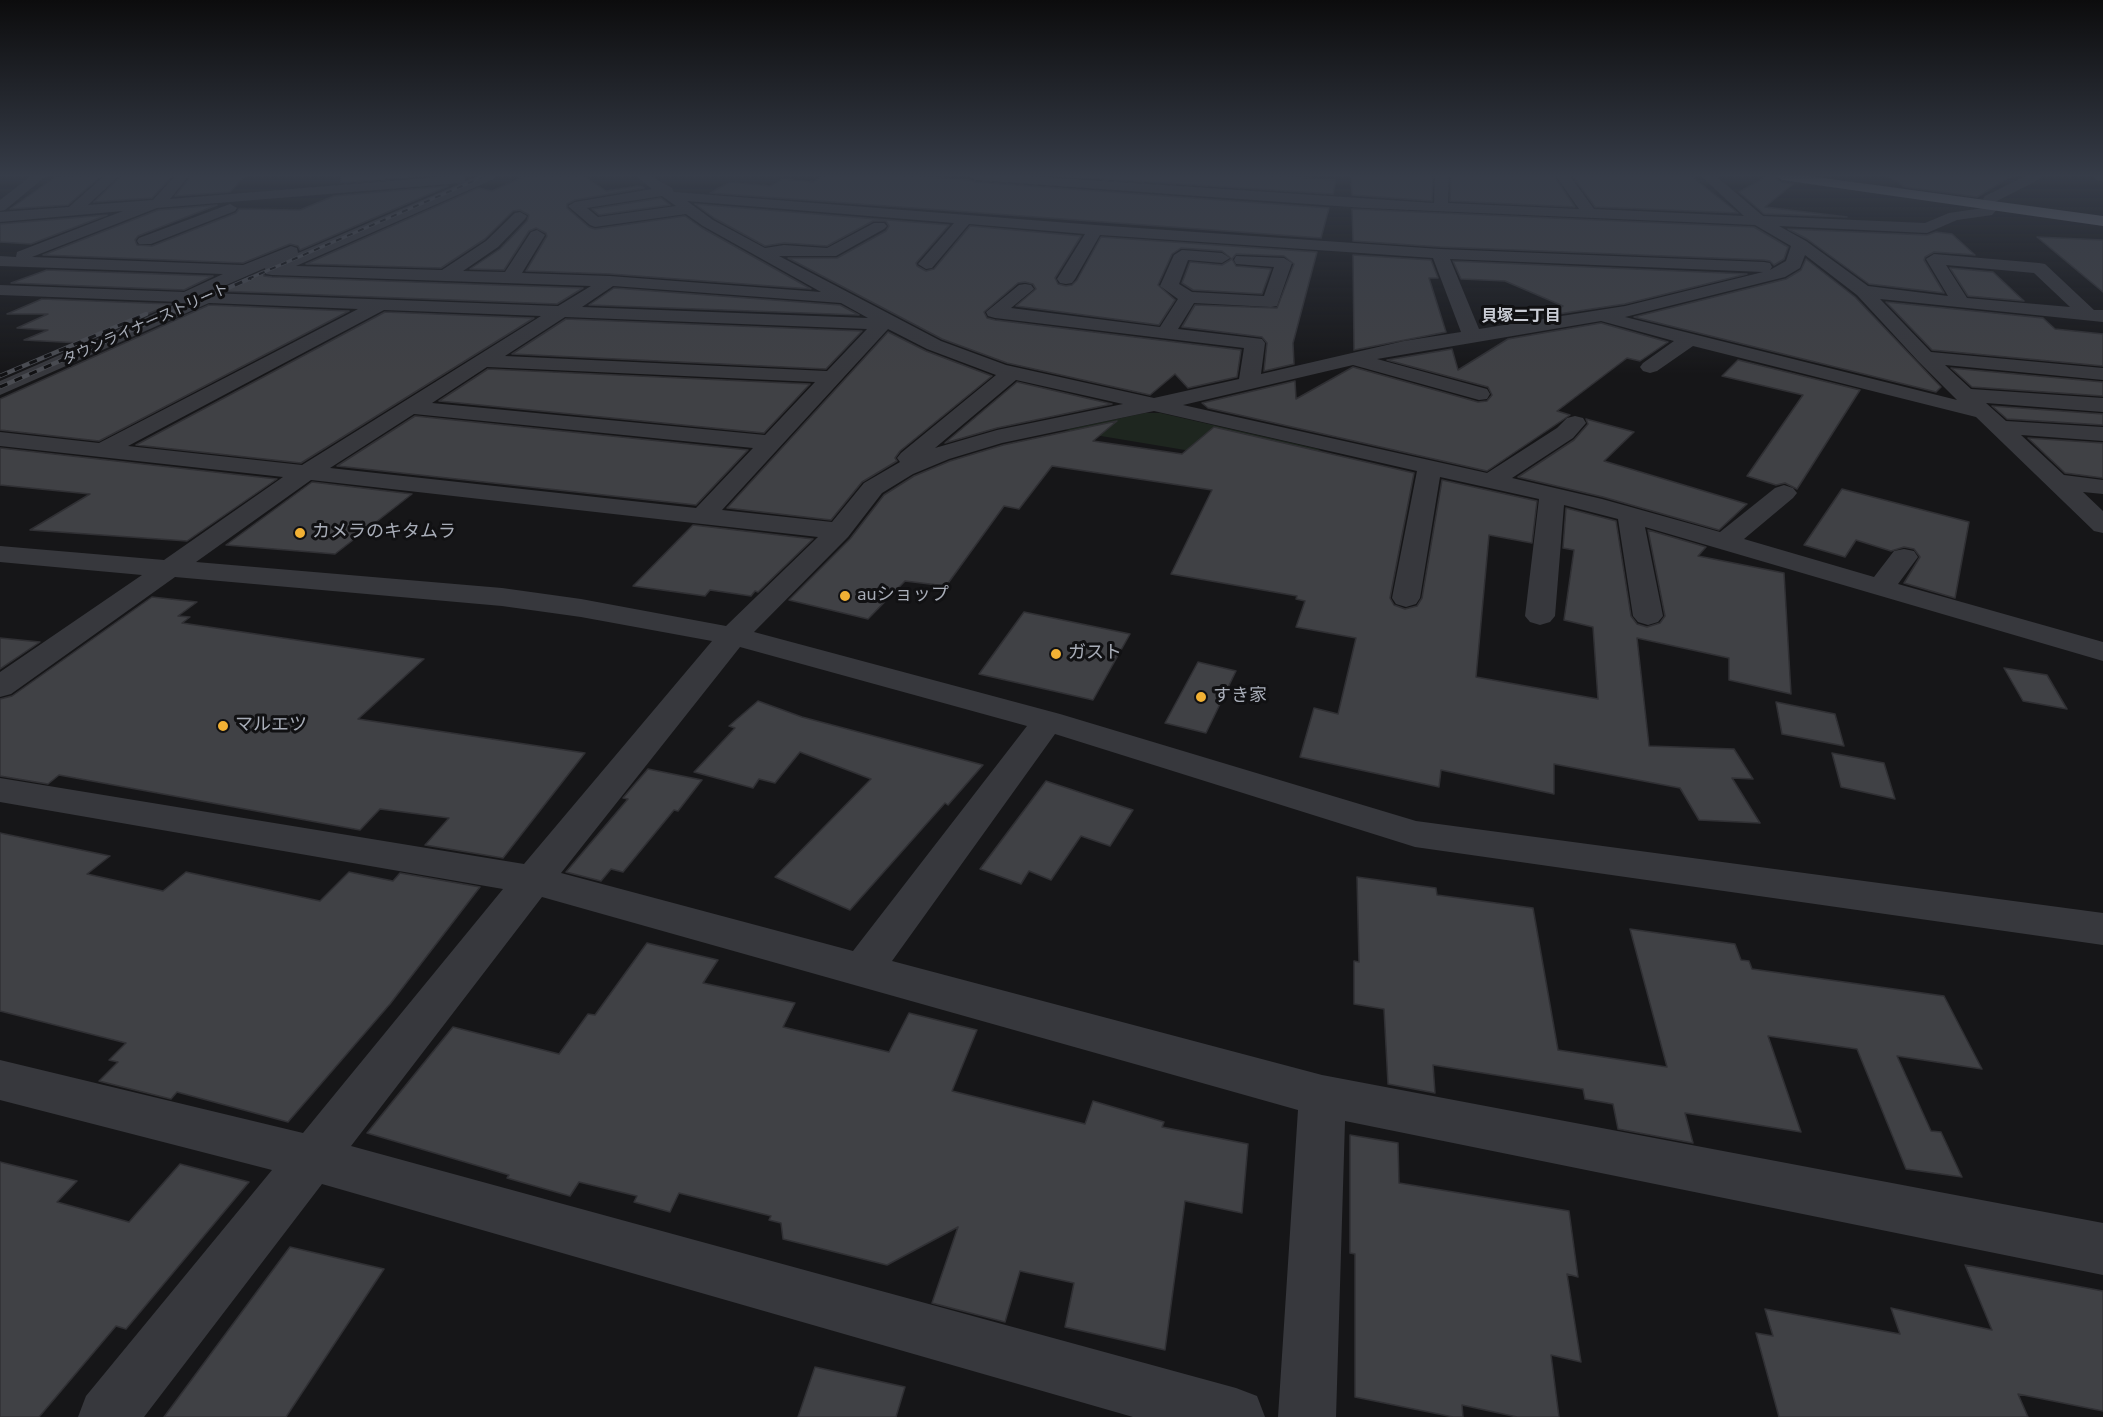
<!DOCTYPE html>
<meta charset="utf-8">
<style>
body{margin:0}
canvas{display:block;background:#161618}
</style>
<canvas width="2103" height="1417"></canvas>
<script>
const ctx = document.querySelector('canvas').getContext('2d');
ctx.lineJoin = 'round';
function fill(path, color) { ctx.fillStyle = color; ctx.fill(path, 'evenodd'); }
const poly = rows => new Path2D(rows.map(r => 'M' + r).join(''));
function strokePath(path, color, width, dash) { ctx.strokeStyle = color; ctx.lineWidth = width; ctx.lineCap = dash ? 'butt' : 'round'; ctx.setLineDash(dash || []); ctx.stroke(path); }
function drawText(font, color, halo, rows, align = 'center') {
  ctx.font = font + ' "Nunito Sans","Noto Sans JP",sans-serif'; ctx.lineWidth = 6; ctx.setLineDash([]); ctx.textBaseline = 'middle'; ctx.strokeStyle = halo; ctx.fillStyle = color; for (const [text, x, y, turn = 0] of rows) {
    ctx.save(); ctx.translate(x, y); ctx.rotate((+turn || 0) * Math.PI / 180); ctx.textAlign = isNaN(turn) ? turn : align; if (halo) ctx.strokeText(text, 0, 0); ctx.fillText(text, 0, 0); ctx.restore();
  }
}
const green = poly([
 [1145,413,1160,413,1318,449,1324,453,1317,472,1065,430]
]);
const building = poly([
 [89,176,101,176,68,205,10,209,54,178,89,176],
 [121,176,172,176,152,198,94,202,121,176],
 [191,176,245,176,230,192,175,196,191,176],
 [342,176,418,176,340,183,342,176],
 [584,176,606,191,639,186,644,188,575,200,567,204,567,208,589,227,595,229,685,216,702,228,811,289,610,274,526,271,547,236,546,233,536,228,529,231,504,270,470,269,500,249,527,221,529,215,520,210,513,211,485,239,441,268,306,264,478,188,492,191,523,177,584,176],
 [824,176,903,176,970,180,975,182,1329,208,1321,238,710,193,730,182,770,186,783,179,813,182,824,176],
 [1058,176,1272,176,1336,180,1333,194,1058,176],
 [1351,176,1433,176,1432,201,1352,195,1351,176],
 [1451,176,1554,176,1575,207,1450,201,1451,176],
 [1573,176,1691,176,1738,213,1595,207,1573,176],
 [1767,176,1773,176,1781,182,1793,184,1765,207,1847,217,1764,214,1739,192,1767,176],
 [1888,176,2012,176,1977,197,1905,187,1888,176],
 [448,186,300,250,298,246,290,244,243,263,43,255,158,210,217,205,138,236,135,240,137,245,152,246,236,213,239,209,300,210,334,196,448,186],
 [661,198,670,205,599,215,592,209,661,198],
 [695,204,949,225,916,263,917,266,926,271,934,269,970,226,1081,236,1055,278,1058,284,1066,286,1072,285,1077,280,1101,237,1317,252,1293,343,1294,364,1264,371,1267,343,1262,337,1182,327,1195,305,1277,308,1294,264,1284,256,1236,254,1232,259,1222,251,1181,248,1172,254,1158,285,1175,300,1159,325,1016,306,1036,289,1033,284,1025,282,1018,283,984,312,987,318,995,320,1241,350,1237,377,1188,388,1175,374,1150,395,1007,363,942,339,788,258,837,258,886,231,889,226,886,221,873,221,827,246,784,243,765,246,714,218,695,204],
 [1352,209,1754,227,1788,247,1784,259,1774,265,1770,261,1764,260,1440,247,1353,241,1352,209],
 [107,215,31,244,0,242,0,224,107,215],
 [1788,229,1927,235,1936,232,1952,234,1975,255,1934,252,1925,257,1924,260,1944,293,1869,284,1807,239,1788,229],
 [2037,237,2103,240,2103,292,2037,237],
 [1353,255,1431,260,1438,278,1429,278,1446,332,1354,350,1353,255],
 [1232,259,1236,266,1271,269,1262,294,1193,290,1182,283,1190,262,1222,265,1232,259],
 [1806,259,1855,297,1941,387,1936,392,1634,317,1786,279,1801,270,1806,259],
 [1453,261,1747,274,1625,304,1545,316,1563,306,1505,281,1461,279,1453,261],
 [1950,268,1993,272,2024,301,1968,296,1950,268],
 [47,270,213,276,184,290,11,283,47,270],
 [263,271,264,276,272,277,583,288,557,304,218,291,263,271],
 [614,288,840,305,859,315,589,305,614,288],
 [42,299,171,304,80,343,24,340,48,330,17,328,48,314,7,314,42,299],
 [1886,302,2043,318,2055,329,2103,334,2103,366,1932,350,1886,302],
 [209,305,349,311,99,441,0,430,0,399,209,305],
 [385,312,534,318,301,463,136,445,385,312],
 [566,319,862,331,826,369,512,354,566,319],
 [1601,323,1668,342,1640,361,1627,358,1557,411,1570,415,1487,471,1208,408,1202,403,1295,381,1296,399,1353,367,1478,402,1487,401,1492,395,1488,387,1387,360,1452,349,1458,370,1508,339,1601,323],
 [888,332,926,351,992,376,900,451,895,458,897,461,862,482,831,520,727,508,888,332],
 [1738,360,1860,390,1797,489,1785,483,1776,485,1747,476,1803,395,1722,376,1738,360],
 [1951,368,2103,382,2103,396,1972,387,1951,368],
 [488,369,810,384,764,433,439,401,488,369],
 [1017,382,1112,404,997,428,945,443,1017,382],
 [1992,406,2103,414,2103,425,2007,419,1992,406],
 [415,416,748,450,696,505,337,466,415,416],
 [1586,419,1634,432,1604,461,1747,504,1719,530,1603,497,1518,477,1574,440,1588,424,1586,419],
 [1117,421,1093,441,1182,454,1214,427,1414,473,1390,598,1394,605,1405,609,1417,606,1422,598,1442,480,1537,501,1532,543,1489,535,1476,677,1598,699,1593,627,1564,620,1574,550,1563,548,1566,508,1616,521,1631,616,1637,624,1647,627,1660,623,1665,616,1648,530,1706,547,1698,556,1784,573,1791,694,1729,680,1729,658,1637,638,1649,746,1734,749,1753,779,1732,778,1760,823,1699,820,1680,788,1554,764,1554,794,1441,770,1439,787,1300,757,1314,708,1338,714,1356,638,1296,627,1305,601,1296,599,1297,596,1171,574,1212,490,1052,466,1019,509,1004,506,946,586,905,581,868,619,789,600,850,539,884,495,914,476,950,461,1003,445,1117,421],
 [2028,438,2103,443,2103,478,2065,473,2028,438],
 [0,448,277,479,187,541,30,530,90,494,0,485,0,448],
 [312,482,412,494,335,554,226,545,312,482],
 [1842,489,1969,522,1955,598,1904,583,1920,557,1914,549,1904,547,1891,551,1856,540,1845,557,1804,545,1842,489],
 [693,525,813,539,758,592,755,591,751,596,710,590,705,596,633,586,693,525],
 [152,597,197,602,178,616,190,617,182,623,424,659,358,719,585,753,503,858,425,845,449,818,380,809,360,830,59,775,48,784,0,776,0,699,12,696,152,597],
 [1024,612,1130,634,1093,700,979,674,1024,612],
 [0,638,40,642,0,669,0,638],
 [1198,662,1236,671,1206,733,1165,723,1198,662],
 [2004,668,2047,675,2067,709,2023,701,2004,668],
 [758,701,802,717,983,765,948,805,945,803,850,910,775,877,871,779,800,752,775,783,759,779,753,788,694,772,735,728,729,726,758,701],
 [1776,702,1835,714,1844,746,1782,734,1776,702],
 [1832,753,1884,763,1895,799,1841,787,1832,753],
 [648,769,702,780,678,811,674,810,623,872,611,869,601,881,566,872,628,799,623,798,648,769],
 [1046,781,1133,810,1110,846,1081,836,1051,880,1029,871,1021,884,980,869,1046,781],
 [0,833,110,856,87,874,163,891,186,872,320,901,349,872,393,881,400,873,480,887,390,1004,288,1122,177,1092,171,1099,99,1081,118,1062,109,1060,126,1043,0,1011,0,833],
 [1357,877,1436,888,1437,895,1533,908,1558,1050,1667,1067,1630,929,1735,944,1741,960,1749,961,1752,969,1944,996,1982,1069,1897,1056,1931,1131,1941,1132,1962,1177,1906,1169,1857,1049,1768,1036,1801,1132,1685,1113,1693,1143,1618,1129,1613,1104,1585,1099,1583,1089,1433,1065,1435,1093,1388,1084,1384,1009,1354,1004,1354,961,1359,962,1357,877],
 [647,943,718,960,703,983,795,1003,783,1027,889,1052,909,1013,977,1030,952,1091,1085,1124,1093,1101,1164,1122,1162,1127,1248,1144,1242,1213,1185,1201,1165,1350,1065,1327,1074,1283,1020,1271,1005,1322,932,1303,958,1227,887,1265,783,1239,781,1223,769,1220,771,1216,679,1193,670,1212,634,1202,637,1196,579,1182,570,1196,507,1178,509,1175,367,1133,453,1027,559,1054,588,1014,595,1015,647,943],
 [1350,1135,1398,1143,1399,1183,1569,1211,1578,1277,1567,1274,1581,1362,1551,1355,1559,1417,1517,1417,1462,1405,1463,1417,1453,1417,1355,1397,1355,1254,1350,1253,1350,1135],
 [0,1162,77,1181,57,1202,129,1222,180,1164,249,1182,126,1329,116,1326,39,1417,0,1417,0,1162],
 [290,1247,384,1269,286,1417,164,1417,290,1247],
 [1965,1265,2103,1291,2103,1411,2018,1394,2028,1417,1779,1417,1756,1333,1773,1336,1765,1309,1900,1334,1891,1308,1992,1330,1965,1265],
 [815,1367,905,1387,896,1417,798,1417,815,1367]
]);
const minor = poly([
 [31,176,46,176,5,210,0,211,0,200,31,176],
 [104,176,119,176,88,205,153,200,175,176,189,176,170,199,450,176,465,176,465,181,478,176,496,176,494,179,296,266,442,270,486,241,515,213,520,212,527,216,525,219,498,247,463,271,505,272,531,232,537,230,545,235,522,273,610,276,821,292,703,226,686,214,595,227,590,225,568,206,575,202,652,189,636,176,651,176,672,188,674,192,1095,225,1440,249,1764,262,1770,263,1772,267,1770,270,1786,261,1791,246,1755,225,1365,208,975,180,968,176,1028,176,1434,203,1435,176,1449,176,1448,203,1579,209,1556,176,1570,176,1594,209,1744,216,1701,176,1716,176,1763,216,1925,223,1949,213,1983,208,1988,203,1983,199,1985,196,2025,176,2042,176,2040,179,1995,202,2000,206,1992,215,1957,220,1927,233,1779,226,1806,241,1868,286,1948,296,1926,259,1934,254,2039,263,2045,264,2094,310,2103,310,2103,322,1880,299,1931,352,2103,368,2103,380,1945,365,1971,389,2103,398,2103,412,1986,403,2006,421,2103,427,2103,441,2021,435,2064,475,2103,480,2103,494,2083,492,2103,511,2103,533,2094,531,1976,417,1693,346,1657,371,1650,373,1643,371,1640,367,1643,363,1674,341,1601,321,1377,359,1487,389,1490,394,1487,399,1479,400,1353,365,1183,405,1487,473,1557,428,1567,418,1575,416,1583,418,1586,423,1573,438,1512,478,1602,499,1720,532,1775,488,1784,485,1793,488,1797,493,1793,498,1744,539,1874,577,1894,551,1904,549,1914,551,1918,557,1898,584,2103,642,2103,661,1645,527,1663,616,1658,622,1648,625,1638,622,1633,616,1618,519,1564,505,1555,616,1550,622,1540,625,1530,622,1525,616,1539,499,1440,477,1420,598,1416,604,1406,607,1396,604,1392,598,1417,471,1154,411,1002,443,949,459,913,474,882,493,848,537,754,632,1060,714,1416,821,2103,913,2103,945,1415,847,1055,734,892,961,1322,1075,2103,1223,2103,1275,1345,1121,1336,1417,1278,1417,1298,1110,542,897,351,1146,1236,1388,1257,1396,1265,1417,1133,1417,322,1184,144,1417,78,1417,86,1396,272,1170,0,1100,0,1060,303,1133,503,889,0,802,0,778,524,864,712,641,581,617,502,606,175,577,11,694,0,697,0,672,142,575,0,562,0,546,164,560,283,477,0,446,0,432,99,443,358,309,209,303,0,395,0,381,181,302,0,295,0,285,184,292,223,274,0,266,0,256,16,257,17,252,123,211,0,222,0,212,69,207,104,176],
 [462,183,298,253,297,248,291,246,243,265,32,257,157,208,462,183],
 [662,196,676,206,598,217,587,208,662,196],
 [687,201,954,223,918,264,926,269,932,268,969,224,1085,234,1057,279,1060,283,1066,284,1072,283,1075,279,1100,235,1433,258,1461,332,1404,341,1261,374,1265,343,1262,339,1178,329,1194,303,1271,307,1277,306,1292,263,1284,258,1236,256,1234,260,1236,264,1274,267,1264,296,1192,292,1179,284,1188,260,1222,263,1230,258,1222,253,1182,250,1174,255,1160,286,1178,299,1160,327,1011,308,1034,289,1031,285,1025,284,1019,285,986,312,988,316,995,318,1244,348,1239,379,1154,398,1006,365,941,341,779,256,836,256,884,229,887,226,884,223,874,223,827,248,784,245,765,248,713,220,687,201],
 [1805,255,1857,295,1918,361,1957,400,1625,317,1785,277,1800,268,1805,255],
 [1450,259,1763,272,1625,306,1479,329,1450,259],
 [1946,265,2034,273,2070,307,1967,298,1946,265],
 [265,268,266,274,272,275,591,286,558,306,208,293,265,268],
 [613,286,841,303,868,318,582,307,613,286],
 [384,310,541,316,302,465,128,446,384,310],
 [565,317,867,329,827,371,505,356,565,317],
 [888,329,927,349,996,375,901,453,897,458,900,462,864,483,832,522,722,510,888,329],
 [487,367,815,382,765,435,432,403,487,367],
 [1016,380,1123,404,997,430,935,448,1016,380],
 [414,414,753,448,696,508,330,468,414,414],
 [311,480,818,537,726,626,581,599,502,588,196,562,311,480],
 [740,647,1027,726,853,951,561,873,740,647],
 [2093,176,2103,176,2103,182,2098,181,2093,176],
 [230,204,237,208,235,211,151,244,139,244,137,241,139,238,230,204]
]);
const highway = poly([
 [1775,176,1809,176,2103,216,2103,226,1782,180,1775,176]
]);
const railFar1 = poly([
 [248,279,485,176]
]);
const rail = poly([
 [0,376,146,314],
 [0,387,251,278]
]);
const markers = [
 [300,533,6,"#f2b134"],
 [845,596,6,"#f2b134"],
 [1056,654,6,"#f2b134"],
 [1201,697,6,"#f2b134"],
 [223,726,6,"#f2b134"]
];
const farStreetnames = [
 ["タウンライナーストリート",146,325,-24]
];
const farNeighbourhoodnames = [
 ["貝塚二丁目",1521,317]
];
const poiNames = [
 ["カメラのキタムラ",312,533],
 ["auショップ",857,596],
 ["ガスト",1068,654],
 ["すき家",1213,697],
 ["マルエツ",235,726]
];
fill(green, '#1e261f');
fill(building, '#404145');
strokePath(building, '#303034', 1.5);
fill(minor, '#37383d');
fill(highway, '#63666e');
strokePath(railFar1, '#4a4c52', 3);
strokePath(rail, '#4a4c52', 4.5);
strokePath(railFar1, '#111113', 2, [6]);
strokePath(rail, '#111113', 3, [8]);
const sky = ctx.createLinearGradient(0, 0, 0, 374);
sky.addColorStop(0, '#0c0c0d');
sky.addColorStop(0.47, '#363c48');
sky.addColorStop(1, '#363c4800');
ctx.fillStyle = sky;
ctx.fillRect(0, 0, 2103, 374);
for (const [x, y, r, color] of markers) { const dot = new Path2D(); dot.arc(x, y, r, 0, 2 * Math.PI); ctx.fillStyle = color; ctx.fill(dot); strokePath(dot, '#111113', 2); }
drawText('15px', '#a8adb8', '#111113', farStreetnames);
drawText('bold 16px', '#c9ccd4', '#111113', farNeighbourhoodnames);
drawText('18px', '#a8adb8', '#111113', poiNames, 'left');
</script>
